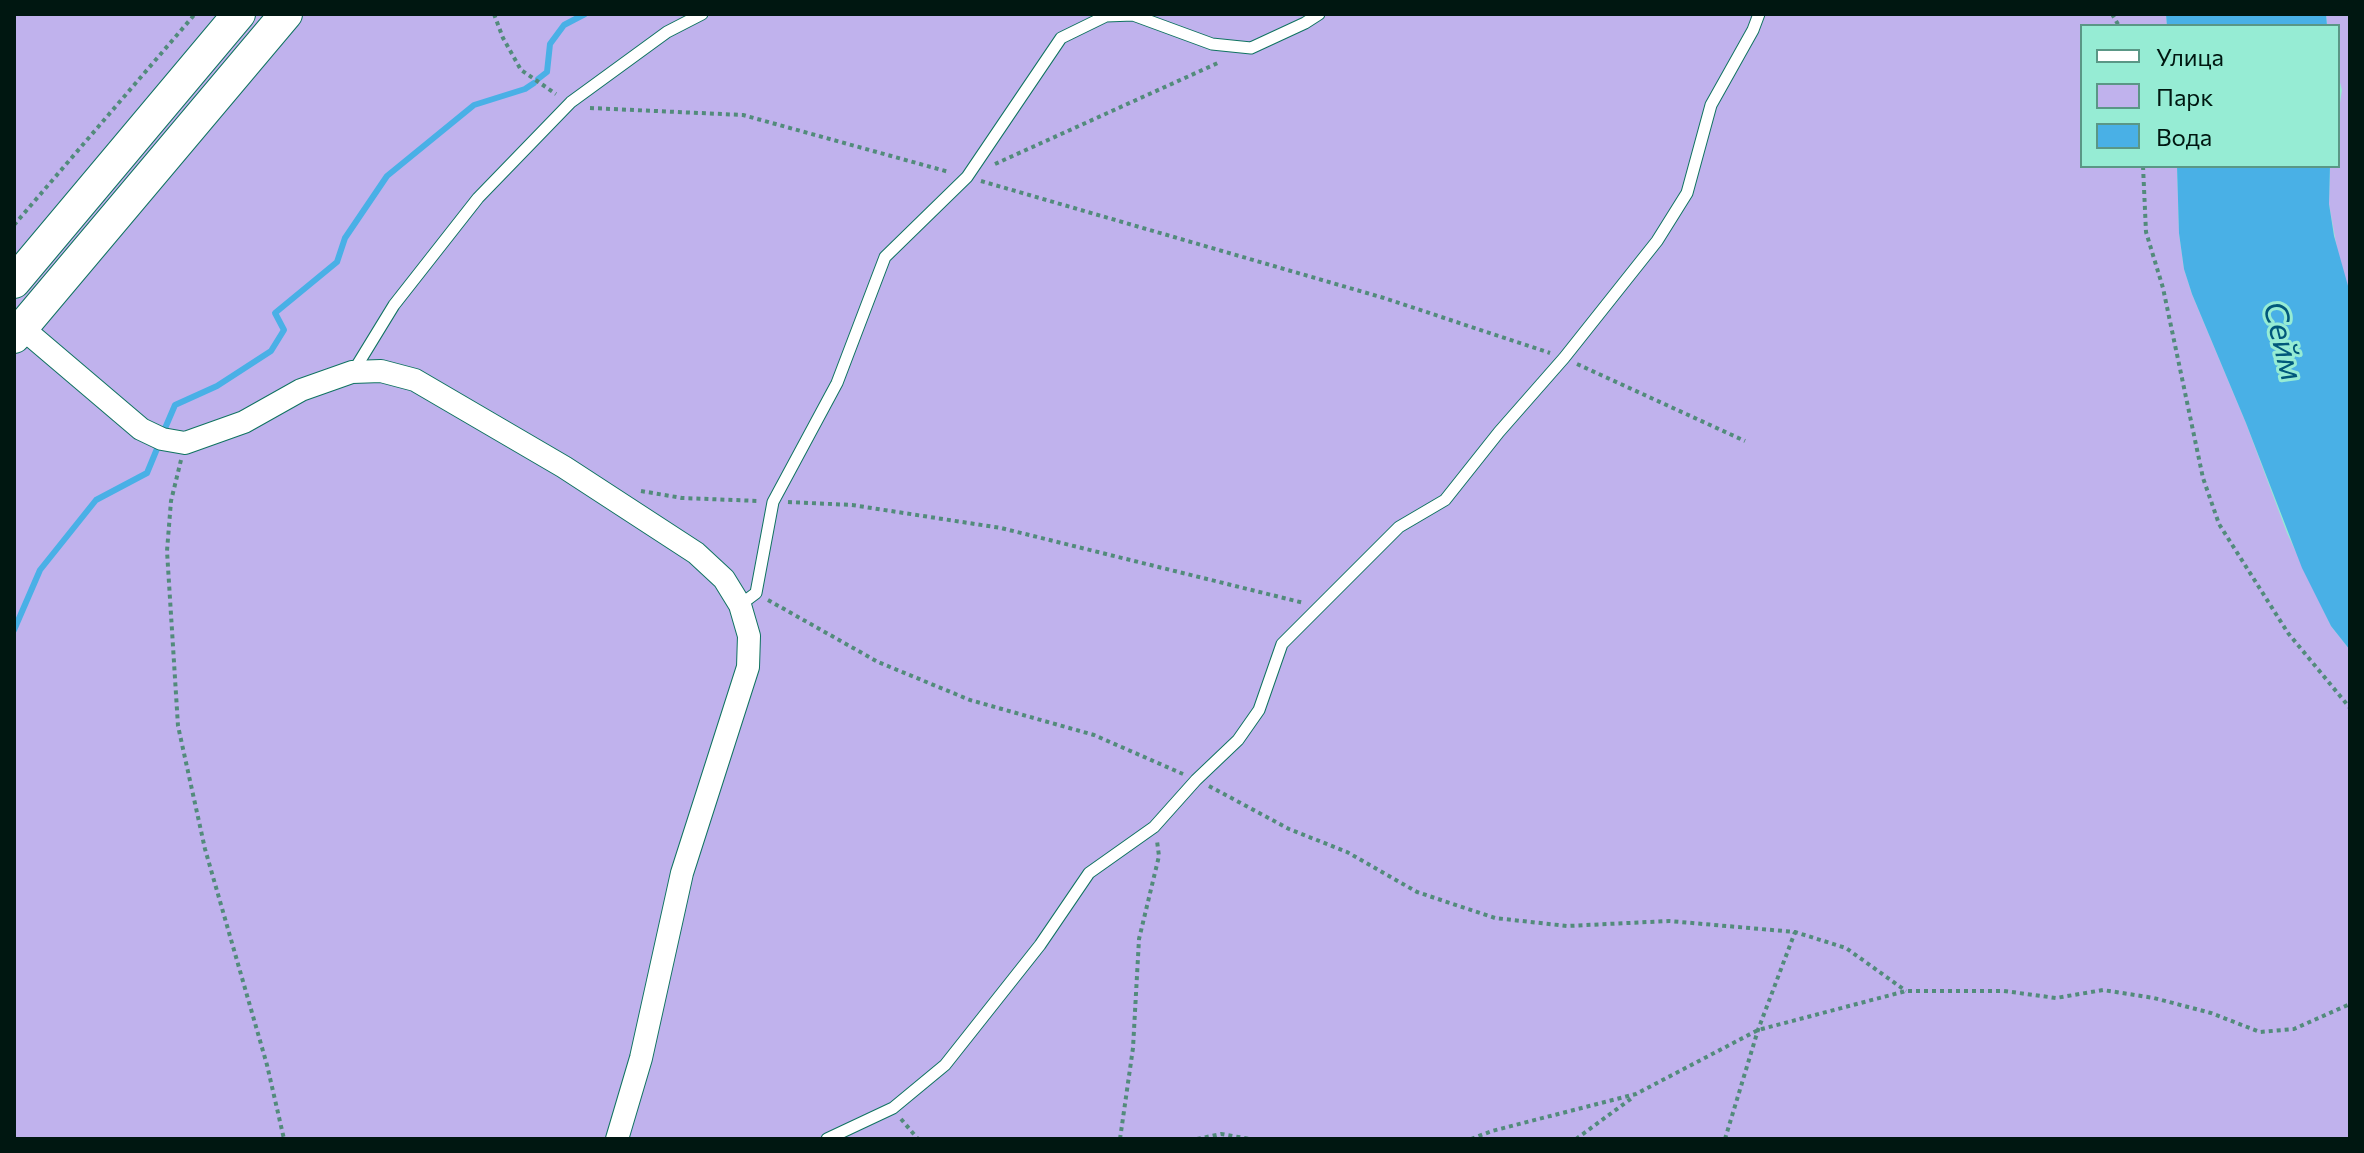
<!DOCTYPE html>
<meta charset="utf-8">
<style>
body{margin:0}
#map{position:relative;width:2364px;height:1153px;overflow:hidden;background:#96ecd4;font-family:Commissioner,sans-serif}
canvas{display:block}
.frame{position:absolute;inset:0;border:16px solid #001711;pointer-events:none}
.legend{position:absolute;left:2080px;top:24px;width:260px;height:144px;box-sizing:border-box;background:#96ecd4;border:2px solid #5a9786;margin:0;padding:10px 14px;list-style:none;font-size:24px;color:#001711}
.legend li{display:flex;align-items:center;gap:16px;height:40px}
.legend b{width:40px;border:2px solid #5a9786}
</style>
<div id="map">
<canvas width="2364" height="1153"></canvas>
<div class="frame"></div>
<ul class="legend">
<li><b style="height:10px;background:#fff"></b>Улица</li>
<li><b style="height:22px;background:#c0b2ed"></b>Парк</li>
<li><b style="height:22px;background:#49b0e6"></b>Вода</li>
</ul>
</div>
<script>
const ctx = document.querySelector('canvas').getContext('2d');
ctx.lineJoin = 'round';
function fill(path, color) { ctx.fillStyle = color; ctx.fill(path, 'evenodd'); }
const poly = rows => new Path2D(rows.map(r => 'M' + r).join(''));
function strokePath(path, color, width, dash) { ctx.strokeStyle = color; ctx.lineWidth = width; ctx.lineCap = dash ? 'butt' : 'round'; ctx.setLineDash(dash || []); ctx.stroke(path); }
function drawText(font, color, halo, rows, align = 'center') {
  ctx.font = font + ' Commissioner,sans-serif'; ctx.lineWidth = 6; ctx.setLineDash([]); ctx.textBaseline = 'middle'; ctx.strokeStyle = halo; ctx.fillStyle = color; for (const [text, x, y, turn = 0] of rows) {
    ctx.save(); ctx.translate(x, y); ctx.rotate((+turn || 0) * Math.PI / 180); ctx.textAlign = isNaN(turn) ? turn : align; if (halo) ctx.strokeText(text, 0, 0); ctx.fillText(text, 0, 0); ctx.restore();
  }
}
const green = poly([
 [14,14,2166,14,2167,26,2082,26,2082,166,2177,166,2179,233,2184,269,2192,294,2246,423,2287,533,2331,626,2350,650,2350,1139,14,1139],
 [2326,14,2350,14,2350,293,2339,260,2329,204,2330,166,2338,166,2338,116,2342,90,2338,75,2338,26,2327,26]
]);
const water = poly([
 [2166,14,2326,14,2327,26,2167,26],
 [2177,166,2330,166,2329,204,2334,236,2350,293,2350,650,2331,626,2302,568,2246,423,2192,294,2184,269,2179,233]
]);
const stream = poly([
 [538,79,547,72,550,44,564,25,585,14],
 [163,433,175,405,217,386,271,351,284,330,275,313,337,262,345,238,387,176,474,105,525,89,534,83],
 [14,630,40,570,96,500,147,473,159,444]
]);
const path = poly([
 [494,14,503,38,521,70,556,94],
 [2112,14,2119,26],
 [590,108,743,115,949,172],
 [995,164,1220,62],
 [2143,166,2146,232,2163,288,2203,478,2219,524,2288,633,2350,708],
 [981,181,1384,298,1550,353],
 [14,225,195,14],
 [1577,364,1745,441],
 [181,460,171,501,167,551,178,726,205,849,267,1065,284,1139],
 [641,491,682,498,759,501],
 [788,502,852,505,1001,528,1304,603],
 [768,600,878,662,970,700,1094,735,1183,774],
 [1209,786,1289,829,1347,852,1417,892,1495,918,1567,926,1669,921,1795,932,1846,948,1906,991],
 [901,1119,918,1139],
 [1120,1139,1133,1048,1139,939,1159,856,1157,841],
 [1197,1139,1221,1134,1250,1139],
 [1471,1139,1492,1131,1636,1094,1758,1030,1906,991,2004,991,2056,998,2103,990,2154,998,2211,1013,2260,1032,2294,1029,2350,1004],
 [1576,1139,1632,1098],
 [1725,1139,1758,1030,1795,932]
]);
const lane = poly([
 [353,372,394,305,478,198,571,102,667,32,702,14],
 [740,605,756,593,773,502,837,383,885,257,967,177,1061,38,1106,16,1133,15,1212,44,1251,48,1305,23,1319,14],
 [827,1139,893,1108,945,1065,1040,945,1089,873,1154,827,1196,780,1238,740,1259,710,1282,644,1399,527,1445,500,1499,432,1564,358,1657,241,1687,193,1711,105,1753,30,1759,14]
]);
const street = poly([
 [14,321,141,429,162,439,185,443,244,422,301,390,352,372,381,371,415,380,564,467,696,553,724,579,740,605,749,636,748,667,682,873,641,1058,617,1139]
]);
const secondary = poly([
 [14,282,239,14],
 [14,337,286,14]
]);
const waterNames = [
 ["Сейм",2283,341,76]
];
fill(green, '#c0b2ed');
fill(water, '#49b0e6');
strokePath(stream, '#49b0e6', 6);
strokePath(lane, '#0f7360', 13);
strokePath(street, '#0f7360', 24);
strokePath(secondary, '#0f7360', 34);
strokePath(path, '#528b7b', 4, [4, 4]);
strokePath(lane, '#fff', 11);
strokePath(street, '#fff', 22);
strokePath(secondary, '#fff', 32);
drawText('italic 32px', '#01587b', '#96ecd4', waterNames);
</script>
